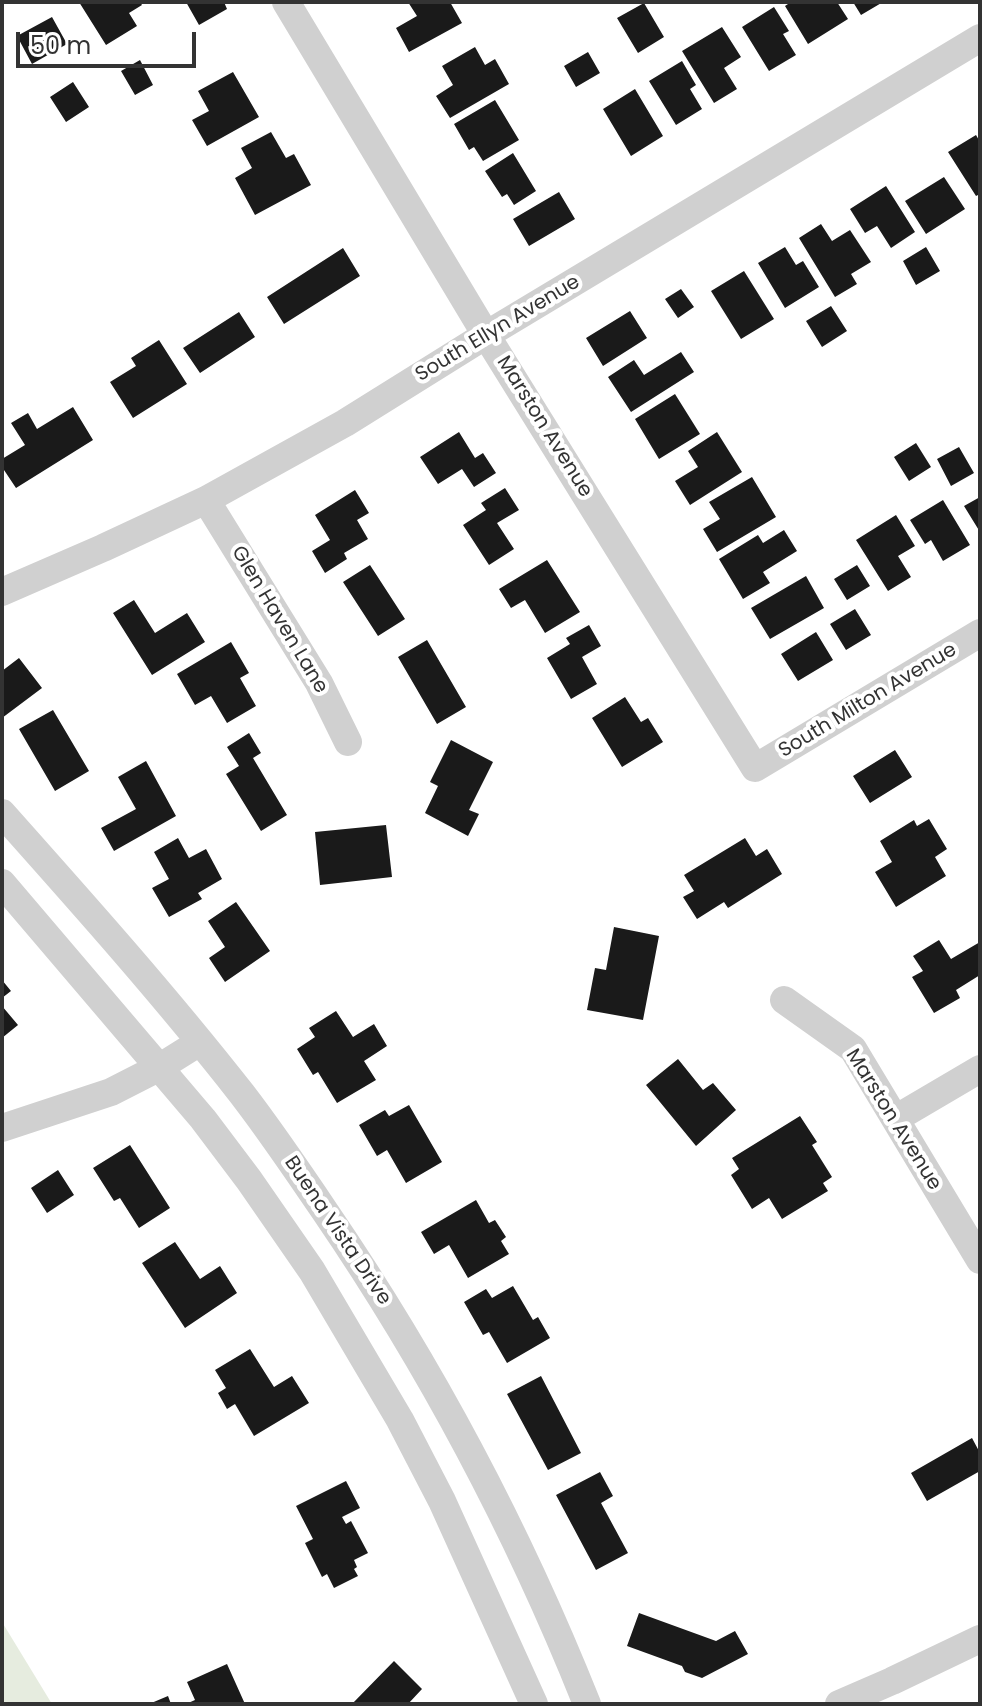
<!DOCTYPE html>
<html>
<head>
<meta charset="utf-8">
<style>
	body { margin:0 }
	#map { position:relative; width:982px; height:1706px; overflow:hidden; background:#fff; font-family:Poppins,sans-serif }
	canvas { display:block }
	.frame { position:absolute; inset:0; border:4px solid #333; pointer-events:none }
	.scale { position:absolute; left:16px; top:32px; width:180px; height:36px; box-sizing:border-box; border:4px solid #333; border-top:0; padding-left:10px; font-size:24px; line-height:28px; white-space:nowrap; color:#333; -webkit-text-stroke:6px #fff; paint-order:stroke }
</style>
</head>
<body>
<div id="map">
<canvas width="982" height="1706"></canvas>
<div class="frame"></div>
<div class="scale">50 m</div>
</div>
<script>
const c = document.querySelector('canvas').getContext('2d');
c.lineJoin = 'round';
function fillPath(path, color) {
  c.fillStyle = color;
  c.fill(path, 'evenodd');
}
function trace(path, color, width, dash) {
  c.strokeStyle = color;
  c.lineWidth = width;
  c.lineCap = dash ? 'butt' : 'round';
  c.setLineDash(dash || []);
  c.stroke(path);
}
function label(font, color, halo, rows, align = 'center') {
  c.font = font + ' Poppins,sans-serif';
  c.lineWidth = 8;
  c.setLineDash([]);
  c.textBaseline = 'middle';
  c.strokeStyle = halo;
  c.fillStyle = color;
  for (const [text, x, y, turn = 0] of rows) {
    c.save();
    c.translate(x, y);
    c.rotate((+turn || 0) * Math.PI / 180);
    c.textAlign = isNaN(turn) ? turn : align;
    if (halo) c.strokeText(text, 0, 0);
    c.fillText(text, 0, 0);
    c.restore();
  }
}
const green = new Path2D(`
	M2 1622 52 1704H2Z`);
const building = new Path2D(`
	M79 2H140L142 5 129 13 137 26 106 45Z
	M186 2H224L227 9 199 25Z
	M408 2H450L462 23 409 52 396 28 417 16Z
	M791 2H837L848 19 808 44 785 6Z
	M853 2H883L861 15Z
	M644 3 664 37 638 53 617 18Z
	M774 7 789 31 783 34 796 55 769 71 742 27Z
	M52 17 67 44 32 64 17 36Z
	M722 27 741 57 724 68 737 89 714 103 682 51Z
	M475 47 485 65 495 59 509 84 450 118 436 96 453 85 442 66Z
	M588 52 600 73 576 87 564 66Z
	M140 60 153 85 135 95 121 71Z
	M682 61 696 85 690 89 702 109 676 125 649 81Z
	M233 72 259 117 207 146 192 120 209 111 198 91Z
	M73 82 89 107 66 122 50 97Z
	M635 89 663 136 631 156 603 109Z
	M495 100 519 140 483 161 474 147 469 150 454 124Z
	M271 132 286 158 294 154 311 185 255 215 235 178 252 168 241 148Z
	M976 135 980 142V194L976 196 948 152Z
	M513 153 536 191 514 205 507 194 502 197 485 171Z
	M944 177 965 209 926 234 905 201Z
	M886 186 915 232 891 248 877 226 865 233 850 209Z
	M559 192 575 219 529 246 513 219Z
	M821 224 832 241 850 230 871 262 851 274 857 284 835 297 799 238Z
	M785 247 796 265 803 261 819 287 785 308 758 263Z
	M926 247 940 271 916 285 903 261Z
	M343 248 360 276 284 324 267 297Z
	M744 271 774 319 741 339 711 291Z
	M681 289 694 307 678 318 665 299Z
	M831 306 847 331 822 347 806 321Z
	M630 311 647 338 603 366 586 338Z
	M239 312 255 337 200 373 183 348Z
	M159 340 187 384 133 418 110 382 136 366 131 358Z
	M681 352 694 372 631 412 608 377 634 360 644 375Z
	M675 394 700 434 659 459 635 419Z
	M73 407 93 440 16 488 2 467V459L25 445 11 423 28 413 37 429Z
	M459 432 475 458 483 453 496 473 474 487 462 469 438 484 420 457Z
	M717 432 742 472 690 505 675 481 698 467 688 451Z
	M916 443 931 467 909 481 894 457Z
	M959 447 974 473 951 486 937 459Z
	M752 477 776 517 717 552 703 529 720 519 709 502Z
	M505 488 519 510 497 523 514 549 489 565 463 525 486 510 481 503Z
	M355 490 369 513 357 520 368 539 344 553 347 559 325 573 312 551 330 540 315 515Z
	M980 497V532L964 506Z
	M943 500 970 545 943 561 931 540 925 544 910 520Z
	M896 515 915 546 898 556 911 577 888 591 856 540Z
	M784 530 797 551 763 572 770 583 743 599 719 559 758 535 763 543Z
	M547 560 580 612 545 633 525 600 511 608 499 589Z
	M370 565 405 619 378 636 343 582Z
	M857 565 870 586 847 600 834 579Z
	M806 576 824 608 770 639 751 608Z
	M134 600 155 633 187 613 205 642 152 675 113 613Z
	M855 609 871 635 846 650 830 624Z
	M589 625 601 646 582 657 597 684 571 699 547 658 570 644 566 638Z
	M816 632 833 660 798 681 781 654Z
	M427 640 466 707 437 724 398 657Z
	M231 642 249 673 240 678 256 706 227 723 211 696 195 705 177 674Z
	M19 658 42 688 2 718V671Z
	M625 697 641 722 648 718 663 742 622 767 592 718Z
	M53 710 89 771 55 791 19 729Z
	M249 733 261 753 253 758 287 815 261 831 226 774 239 766 227 747Z
	M451 740 493 762 469 810 479 814 468 836 425 813 438 786 430 782Z
	M895 750 912 777 870 803 853 776Z
	M146 761 176 816 114 851 101 828 136 809 118 777Z
	M929 819 947 849 935 857 946 876 896 907 875 872 892 862 880 841 914 820 917 826Z
	M386 825 392 877 320 885 315 832Z
	M178 838 189 858 206 849 222 879 198 893 202 899 169 917 152 888 169 879 154 852Z
	M745 838 756 856 767 849 782 874 728 908 724 902 697 919 683 897 694 891 684 875Z
	M236 902 270 951 225 982 209 958 225 947 208 921Z
	M614 927 659 936 643 1020 587 1010 595 968 606 970Z
	M939 940 951 959 980 942V975L956 990 960 998 934 1013 912 977 923 971 913 956Z
	M2 980 11 991 2 998Z
	M2 1006 18 1025 2 1038Z
	M336 1011 353 1037 374 1024 387 1046 364 1061 376 1080 337 1103 318 1072 313 1075 297 1049 315 1037 309 1028Z
	M678 1059 703 1090 713 1083 736 1110 696 1146 646 1085Z
	M409 1105 442 1162 406 1183 387 1150 377 1156 359 1125 385 1110 389 1116Z
	M800 1116 817 1142 812 1145 832 1177 823 1183 828 1191 782 1219 769 1198 752 1209 731 1175 739 1169 732 1158Z
	M130 1145 170 1208 139 1228 120 1198 114 1201 93 1168Z
	M58 1170 74 1195 47 1213 31 1188Z
	M476 1200 489 1223 495 1220 506 1237 501 1241 509 1254 468 1278 449 1245 434 1254 421 1232Z
	M175 1242 200 1279 220 1266 237 1293 185 1328 142 1263Z
	M513 1286 533 1320 538 1317 550 1338 507 1363 489 1332 483 1335 464 1302 486 1289 492 1298Z
	M250 1349 274 1387 292 1376 309 1403 254 1436 235 1404 227 1409 218 1393 226 1388 215 1370Z
	M541 1376 581 1453 548 1470 507 1394Z
	M972 1438 980 1453V1471L927 1501 911 1473Z
	M600 1472 613 1496 601 1503 628 1553 596 1570 556 1495Z
	M346 1481 360 1508 342 1517 346 1524 351 1521 368 1553 354 1560 357 1567 354 1569 358 1576 334 1588 327 1574 322 1577 305 1543 313 1539 296 1506Z
	M639 1613 716 1641 735 1631 748 1654 702 1678 685 1672 682 1666 627 1646Z
	M394 1661 422 1689 408 1704H352Z
	M227 1664 245 1704H186L195 1700 187 1682Z
	M168 1696 171 1704H149Z`);
const minor = new Path2D(`
	M286 2 486 335 755 768 980 633
	M206 500 319 683 348 742
	M2 592 103 548 206 500 345 423 486 335 980 38
	M2 813C84 905 166 997 242 1094 272 1133 299 1173 326 1213 431 1367 518 1531 587 1704
	M2 883 203 1119 249 1180 312 1271 400 1420 442 1501 534 1704
	M784 1000 853 1049 980 1260
	M895 1119 980 1069
	M2 1128 111 1092 160 1067 200 1042
	M839 1704 892 1681 980 1639`);
const streetNames = [
	["South Ellyn Avenue",498,329,-31],
	["Marston Avenue",544,427,58],
	["Glen Haven Lane",279,620,59],
	["South Milton Avenue",868,701,-31],
	["Marston Avenue",893,1120,58],
	["Buena Vista Drive",337,1231,56]
];
fillPath(green, '#e6ecdf');
fillPath(building, '#1a1a1a');
trace(minor, '#d0d0d0', 28);
label('20px', '#333', '#fff', streetNames);
</script>
</body>
</html>
